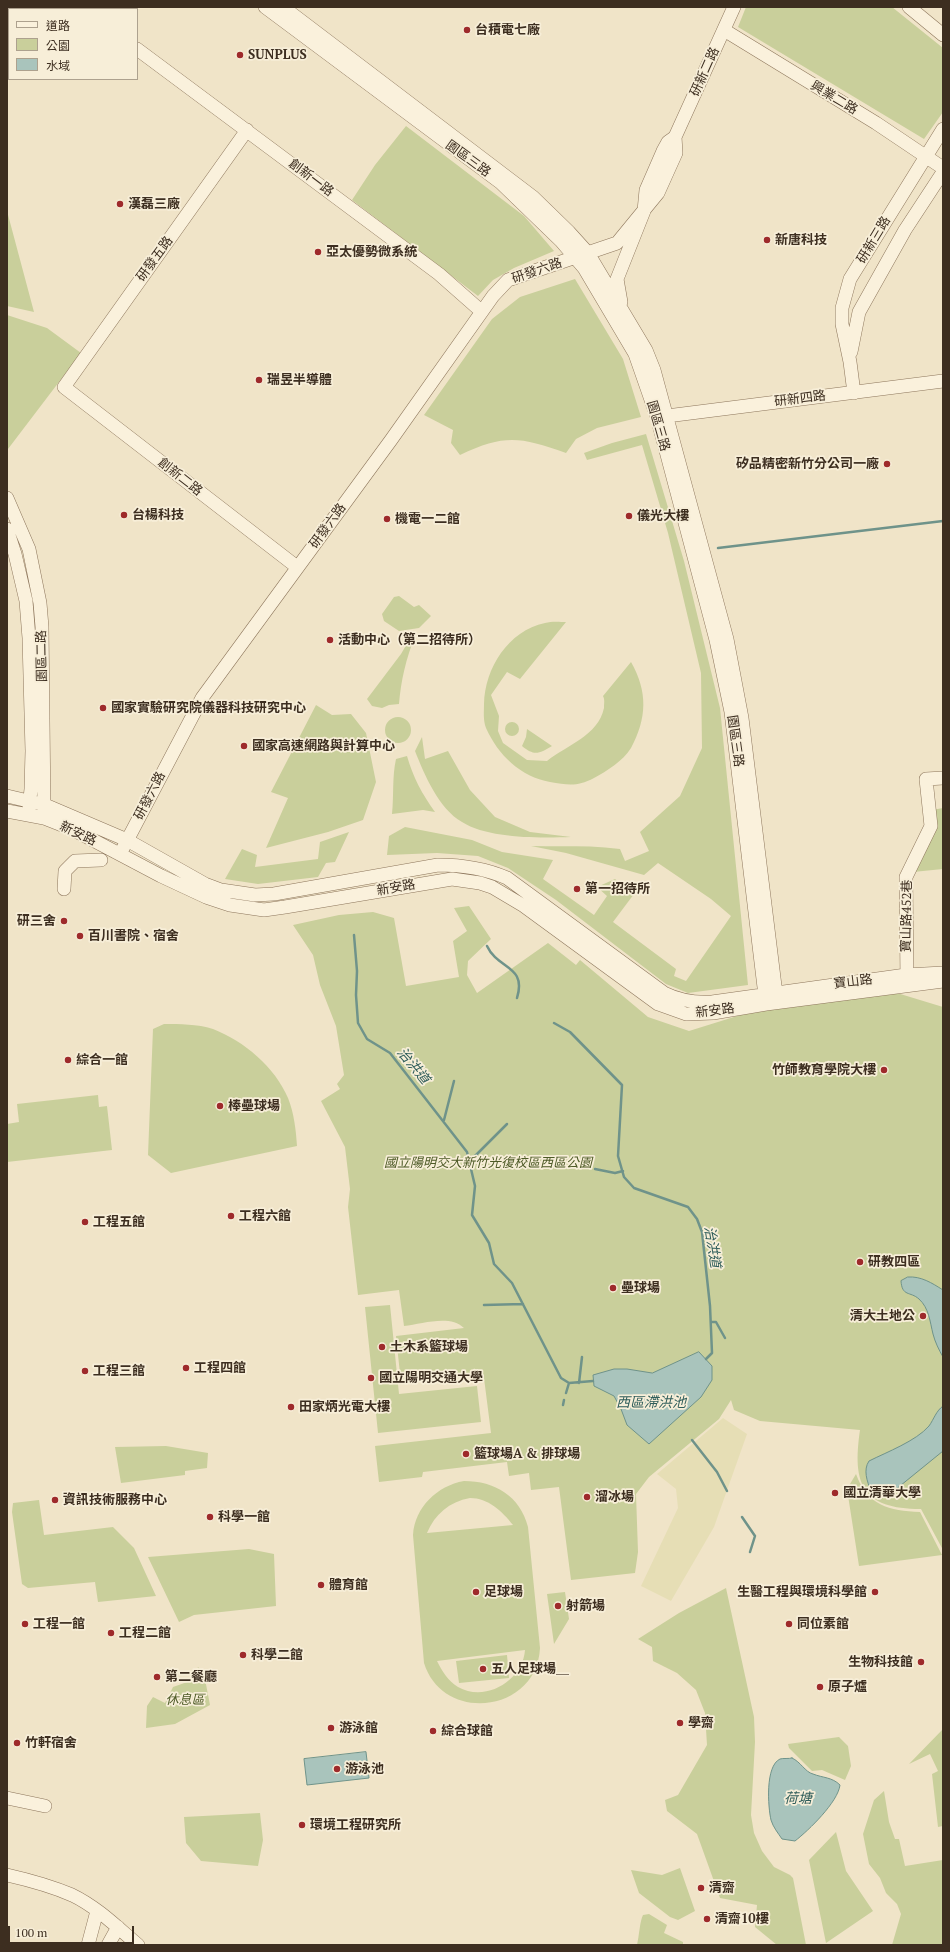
<!DOCTYPE html>
<html>
<head>
<meta charset="utf-8">
<style>
	body { margin:0 }
	#map { position:relative; width:950px; height:1952px; overflow:hidden; background:#f0e4c8; font-family:"PT Serif","Noto Sans TC",serif }
	canvas { display:block }
	.frame { position:absolute; inset:0; border:8px solid #3d2e20; pointer-events:none }
	.legend { position:absolute; left:8px; top:8px; width:130px; height:72px; box-sizing:border-box; background:#f7eed8; border:1px solid #ada18e; margin:0; padding:5px 7px; list-style:none; font-size:12px; color:#3d2e20 }
	.legend li { display:flex; align-items:center; gap:8px; height:20px }
	.legend b { width:20px; border:1px solid #ada18e }
	.scale { position:absolute; left:8px; top:1926px; width:126px; height:18px; box-sizing:border-box; border:2px solid #3d2e20; border-top:0; padding-left:5px; font-size:12px; line-height:14px; white-space:nowrap; color:#3d2e20; -webkit-text-stroke:3px #f7eed8; paint-order:stroke }
</style>
</head>
<body>
<div id="map">
<canvas width="950" height="1952"></canvas>
<div class="frame"></div>
<ul class="legend">
<li><b style="height:5px;background:#faf1dc"></b>道路</li>
<li><b style="height:11px;background:#c9cf9b"></b>公園</li>
<li><b style="height:11px;background:#a9c4bc"></b>水域</li>
</ul>
<div class="scale">100 m</div>
</div>
<script>
const c = document.querySelector('canvas').getContext('2d');
c.lineJoin = 'round';
function fillPath(path, color) {
  c.fillStyle = color;
  c.fill(path, 'evenodd');
}
function trace(path, color, width, dash) {
  c.strokeStyle = color;
  c.lineWidth = width;
  c.lineCap = dash ? 'butt' : 'round';
  c.setLineDash(dash || []);
  c.stroke(path);
}
function label(font, color, halo, rows, align = 'center') {
  c.font = font + ' "PT Serif","Noto Sans TC",serif';
  c.lineWidth = 3.5;
  c.setLineDash([]);
  c.textBaseline = 'middle';
  c.strokeStyle = halo;
  c.fillStyle = color;
  for (const [text, x, y, turn = 0] of rows) {
    c.save();
    c.translate(x, y);
    c.rotate((+turn || 0) * Math.PI / 180);
    c.textAlign = isNaN(turn) ? turn : align;
    if (halo) c.strokeText(text, 0, 0);
    c.fillText(text, 0, 0);
    c.restore();
  }
}
const farmland = new Path2D(`
	M723 1418 747 1434 714 1527 671 1601 641 1586 678 1508 676 1489 657 1474Z`);
const green = new Path2D(`
	M746 7H892L943 48V112L924 139 738 27Z
	M406 126 524 216 554 251 514 268 493 280 478 296 352 200 375 165Z
	M7 211 34 312 7 306Z
	M575 279 623 359 641 417 597 428 576 439 566 453C520 437 505 434 460 455L451 443 453 430 424 415 492 319 520 297Z
	M7 315 47 328 81 353 8 449Z
	M646 434 684 561 720 708 748 985 688 993 666 984 556 900 508 868 478 856 437 853 387 855 389 836 405 827 472 840 502 852 553 860 543 879 594 915 607 896 597 887 615 879 634 894 613 922 676 969 674 976 686 981 731 916 711 899 658 863 644 875 566 853 531 846C561 847 590 845 620 849L625 861 649 851 640 832 680 796 702 748 701 673 668 533 642 445 587 460 584 453 612 443Z
	M399 596 414 607 419 605 431 616 419 628 399 631 384 621 382 614 394 597Z
	M566 622 520 679 507 672 491 695 499 716 498 731 503 743 527 760 547 761C567 745 598 736 604 708 604 703 605 700 603 696L631 662C648 692 647 718 631 748 623 761 607 771 594 778 577 787 568 785 550 782 521 777 498 755 486 728 483 720 484 712 484 704 485 668 508 631 545 623 552 621 560 622 566 622Z
	M415 636C406 659 401 680 399 704L389 705 382 708 372 706 367 699 401 654 411 637Z
	M316 705 332 715 351 714 366 733 376 782 363 820 328 832 266 848 288 798 271 792Z
	M385 730a13 13 0 1 1 26 0a13 13 0 1 1-26 0Z
	M505 729a7 7 0 1 1 14 0a7 7 0 1 1-14 0Z
	M527 729 552 746C539 754 534 756 522 746L526 737Z
	M422 737 425 759 448 751 470 790 495 817 530 832 571 837C540 838 489 839 462 822 439 809 424 774 415 751Z
	M407 756C413 777 422 794 435 812L423 810 392 814C394 795 392 777 396 759Z
	M943 808V869L913 872 932 810Z
	M349 832 335 862 326 863 318 877 258 884 225 879 242 849 257 855 255 867 318 859 320 842Z
	M469 906 491 939 468 961 467 975 477 993 548 943 576 965 580 960 648 1017 689 1031 750 1012 897 993 943 1007V1550L921 1509C862 1509 852 1484 860 1430L760 1421 734 1410 731 1400 719 1419 649 1477 636 1494 638 1552 635 1573 571 1580 559 1487 531 1490 529 1473 509 1476 507 1462 423 1472 422 1477 379 1482 375 1446 491 1433 484 1378 476 1376 401 1383 396 1336 464 1328C450 1314 422 1324 404 1326L399 1290 358 1295 348 1207 350 1189 345 1147 321 1101 340 1089 337 1084 344 1075 336 1026 320 985 313 955 293 925 339 915 373 912 394 918 406 986 459 977 453 941 467 931 454 908Z
	M164 1024C180 1024 197 1024 213 1029 244 1041 275 1067 288 1098 294 1113 296 1130 297 1146L171 1173 148 1155 153 1029Z
	M98 1095 99 1107 107 1106 112 1150 7 1162V1124L19 1122 17 1104Z
	M390 1305 399 1394 477 1386 481 1422 378 1433 365 1307Z
	M166 1446 208 1453 207 1468 185 1471V1475L121 1483 115 1447Z
	M856 1474C867 1505 889 1511 920 1512L942 1555 859 1566 847 1489Z
	M464 1481C495 1481 520 1496 528 1527L540 1648C537 1713 443 1724 424 1663L413 1535C415 1507 437 1486 464 1481ZM470 1498C488 1498 502 1511 513 1525L427 1533C435 1514 449 1502 470 1498ZM525 1650C523 1680 486 1703 458 1687 448 1681 442 1671 437 1661Z
	M39 1500 44 1535 113 1527 134 1548 156 1596 98 1602 95 1582 28 1588 22 1584 12 1512 13 1503Z
	M249 1549 274 1554 276 1606 194 1615 179 1622 148 1557Z
	M726 1588 754 1717 755 1742 751 1815 754 1833 762 1851 774 1867 790 1875 793 1878 806 1945H777L755 1927 757 1905 720 1898 697 1834 667 1811 665 1800 678 1795 707 1745 705 1713 696 1690 677 1673 653 1661 652 1647 638 1639 679 1613Z
	M565 1592 569 1619 554 1644 547 1594Z
	M507 1655 509 1678 459 1683 456 1661Z
	M198 1667 204 1674 210 1705 175 1724 146 1728 147 1706 153 1697 165 1703 173 1687 193 1680Z
	M943 1729V1826L938 1827 932 1774 938 1771 930 1754 909 1764Z
	M839 1737 848 1746 851 1766 845 1780 822 1770 812 1771 789 1748 788 1744Z
	M884 1791 889 1822 895 1839H899L905 1866 943 1860V1945H892L901 1914 897 1904 886 1893 880 1878 869 1864 863 1834 874 1800Z
	M260 1813 263 1840 258 1866 201 1861 186 1843 184 1817Z
	M836 1832 846 1871 873 1911 826 1943 809 1860Z
	M680 1868 695 1911 678 1920 670 1917 639 1893 631 1870 662 1875Z
	M649 1914 667 1925 664 1933 683 1942V1945H637C639 1937 640 1920 643 1915Z`);
const water = new Path2D(`
	M908 1277C921 1276 932 1283 943 1290V1357C939 1350 935 1342 933 1334 930 1322 929 1308 919 1299 910 1291 902 1297 901 1281Z
	M699 1352 712 1366V1380L701 1397 649 1444 627 1425 621 1409 614 1396 594 1386 593 1375 614 1369H627L652 1373Z
	M943 1406V1451L895 1490 877 1494 871 1491C867 1481 863 1470 869 1461 887 1452 916 1441 929 1426 934 1419 936 1411 943 1406Z
	M366 1752 369 1778 307 1785 304 1759Z
	M792 1758C801 1762 805 1772 813 1774 823 1778 832 1777 840 1785 838 1802 809 1830 795 1841L782 1839C778 1833 773 1827 771 1820 768 1807 765 1766 780 1759 783 1758 789 1759 792 1758Z`);
const stream = new Path2D(`
	M718 548 943 521
	M354 935 357 971 356 995 358 1023 367 1039 390 1053 467 1152 475 1186 472 1215 489 1243 494 1264 512 1283 561 1378 569 1383 593 1381
	M487 946C498 970 527 965 517 998
	M554 1023 570 1032 622 1085 618 1156 624 1177 634 1188 688 1207 697 1219 702 1232 710 1306 712 1353 706 1359
	M444 1120 454 1081
	M470 1161 507 1124
	M595 1169 615 1173 623 1171
	M484 1305 523 1304
	M711 1322H716L725 1338
	M579 1383 582 1357
	M566 1393 569 1383
	M563 1405 564 1400
	M692 1440 717 1472 727 1491
	M742 1517 755 1536 750 1552`);
const minor = new Path2D(`
	M81 7 83 9
	M265 7 501 183 561 241 584 268 635 354 657 417 716 640 731 712 766 1004
	M283 7 533 197 569 232 588 253 646 350 654 370 727 639 742 718 777 1002
	M909 7 943 35
	M724 30 876 123 943 168
	M137 49 439 274 481 311
	M247 130 64 387 297 567
	M621 302 617 279 644 211 646 190 663 151 668 142 675 137
	M851 352 859 312 905 230 943 172
	M854 393 850 362 842 324V308L850 279 943 129
	M659 417 943 381
	M7 498 29 549 40 603 42 627 44 813
	M7 529 15 554 26 601 29 638 32 751 31 789 29 809
	M7 796 45 805 127 840 205 884 221 890 255 895 274 894 438 865C463 865 484 868 507 878L664 993C680 1001 694 1003 712 1002L906 975 943 973
	M7 811 44 818 72 829 161 876 206 897 230 905 264 910 285 907 452 879 480 883 492 887 524 906 658 1004 686 1014 713 1013 766 1004 943 981
	M120 854 202 698 391 440 493 296 508 280 617 243 658 193 676 153 675 137 734 7
	M64 889 65 871 75 861 101 860
	M907 983 906 877 931 826 926 779 943 778
	M7 1798 45 1806
	M7 1875C29 1880 51 1886 72 1895 97 1907 117 1927 138 1945
	M88 1945 97 1911
	M108 1945 118 1927`);
const markers = [
	[467,30,4,"#9e2a2b"],
	[240,55,4,"#9e2a2b"],
	[120,204,4,"#9e2a2b"],
	[767,240,4,"#9e2a2b"],
	[318,252,4,"#9e2a2b"],
	[259,380,4,"#9e2a2b"],
	[887,464,4,"#9e2a2b"],
	[124,515,4,"#9e2a2b"],
	[629,516,4,"#9e2a2b"],
	[387,519,4,"#9e2a2b"],
	[330,640,4,"#9e2a2b"],
	[103,708,4,"#9e2a2b"],
	[244,746,4,"#9e2a2b"],
	[577,889,4,"#9e2a2b"],
	[64,921,4,"#9e2a2b"],
	[80,936,4,"#9e2a2b"],
	[68,1060,4,"#9e2a2b"],
	[884,1070,4,"#9e2a2b"],
	[220,1106,4,"#9e2a2b"],
	[231,1216,4,"#9e2a2b"],
	[85,1222,4,"#9e2a2b"],
	[860,1262,4,"#9e2a2b"],
	[613,1288,4,"#9e2a2b"],
	[923,1316,4,"#9e2a2b"],
	[382,1347,4,"#9e2a2b"],
	[186,1368,4,"#9e2a2b"],
	[85,1371,4,"#9e2a2b"],
	[371,1378,4,"#9e2a2b"],
	[291,1407,4,"#9e2a2b"],
	[466,1454,4,"#9e2a2b"],
	[835,1493,4,"#9e2a2b"],
	[587,1497,4,"#9e2a2b"],
	[55,1500,4,"#9e2a2b"],
	[210,1517,4,"#9e2a2b"],
	[321,1585,4,"#9e2a2b"],
	[476,1592,4,"#9e2a2b"],
	[875,1592,4,"#9e2a2b"],
	[558,1606,4,"#9e2a2b"],
	[25,1624,4,"#9e2a2b"],
	[789,1624,4,"#9e2a2b"],
	[111,1633,4,"#9e2a2b"],
	[243,1655,4,"#9e2a2b"],
	[921,1662,4,"#9e2a2b"],
	[483,1669,4,"#9e2a2b"],
	[157,1677,4,"#9e2a2b"],
	[820,1687,4,"#9e2a2b"],
	[680,1723,4,"#9e2a2b"],
	[331,1728,4,"#9e2a2b"],
	[433,1731,4,"#9e2a2b"],
	[17,1743,4,"#9e2a2b"],
	[337,1769,4,"#9e2a2b"],
	[302,1825,4,"#9e2a2b"],
	[701,1888,4,"#9e2a2b"],
	[707,1919,4,"#9e2a2b"]
];
const poiNames = [
	["台積電七廠",475,30],
	["SUNPLUS",248,55],
	["漢磊三廠",128,204],
	["新唐科技",775,240],
	["亞太優勢微系統",326,252],
	["瑞昱半導體",267,380],
	["矽品精密新竹分公司一廠",879,464,"right"],
	["台楊科技",132,515],
	["儀光大樓",637,516],
	["機電一二館",395,519],
	["活動中心（第二招待所）",338,640],
	["國家實驗研究院儀器科技研究中心",111,708],
	["國家高速網路與計算中心",252,746],
	["第一招待所",585,889],
	["研三舍",56,921,"right"],
	["百川書院、宿舍",88,936],
	["綜合一館",76,1060],
	["竹師教育學院大樓",876,1070,"right"],
	["棒壘球場",228,1106],
	["工程六館",239,1216],
	["工程五館",93,1222],
	["研教四區",868,1262],
	["壘球場",621,1288],
	["清大土地公",915,1316,"right"],
	["土木系籃球場",390,1347],
	["工程四館",194,1368],
	["工程三館",93,1371],
	["國立陽明交通大學",379,1378],
	["田家炳光電大樓",299,1407],
	["籃球場A & 排球場",474,1454],
	["國立清華大學",843,1493],
	["溜冰場",595,1497],
	["資訊技術服務中心",63,1500],
	["科學一館",218,1517],
	["體育館",329,1585],
	["足球場",484,1592],
	["生醫工程與環境科學館",867,1592,"right"],
	["射箭場",566,1606],
	["工程一館",33,1624],
	["同位素館",797,1624],
	["工程二館",119,1633],
	["科學二館",251,1655],
	["生物科技館",913,1662,"right"],
	["五人足球場＿",491,1669],
	["第二餐廳",165,1677],
	["原子爐",828,1687],
	["學齋",688,1723],
	["游泳館",339,1728],
	["綜合球館",441,1731],
	["竹軒宿舍",25,1743],
	["游泳池",345,1769],
	["環境工程研究所",310,1825],
	["清齋",709,1888],
	["清齋10樓",715,1919]
];
const streetNames = [
	["研新二路",705,72,-66],
	["興業二路",834,98,31],
	["園區三路",468,159,36],
	["創新一路",311,178,37],
	["研新三路",874,240,-59],
	["研發五路",155,259,-54],
	["研發六路",537,271,-19],
	["研新四路",800,399,-7],
	["園區三路",658,426,74],
	["創新二路",180,477,38],
	["研發六路",328,526,-54],
	["園區二路",42,656,-91],
	["園區三路",735,741,82],
	["研發六路",150,796,-63],
	["新安路",78,834,25],
	["新安路",396,888,-10],
	["寶山路452巷",907,916,-89],
	["寶山路",853,982,-7],
	["新安路",715,1011,-7]
];
const parkNames = [
	["國立陽明交大新竹光復校區西區公園",488,1163],
	["休息區",185,1700]
];
const waterNames = [
	["治洪道",413,1066,50],
	["治洪道",712,1247,81],
	["西區滯洪池",651,1403],
	["荷塘",798,1799]
];
fillPath(farmland, '#e6deb5');
fillPath(green, '#c9cf9b');
fillPath(water, '#a9c4bc');
trace(water, '#6f938a', 1);
trace(stream, '#6f938a', 2.5);
trace(minor, '#8d765c', 14);
trace(minor, '#faf1dc', 13);
for (const [x, y, r, color] of markers) {
  const dot = new Path2D();
  dot.arc(x, y, r, 0, 2 * Math.PI);
  c.fillStyle = color;
  c.fill(dot);
  trace(dot, '#f7eed8', 1.5);
}
label('bold 13px', '#3d2e20', '#f7eed8', poiNames, 'left');
label('13px', '#3d2e20', '#f7eed8', streetNames);
label('italic 13px', '#4d5a26', '#f7eed8', parkNames);
label('italic 14px', '#2f5d5a', '#f7eed8', waterNames);
</script>
</body>
</html>
